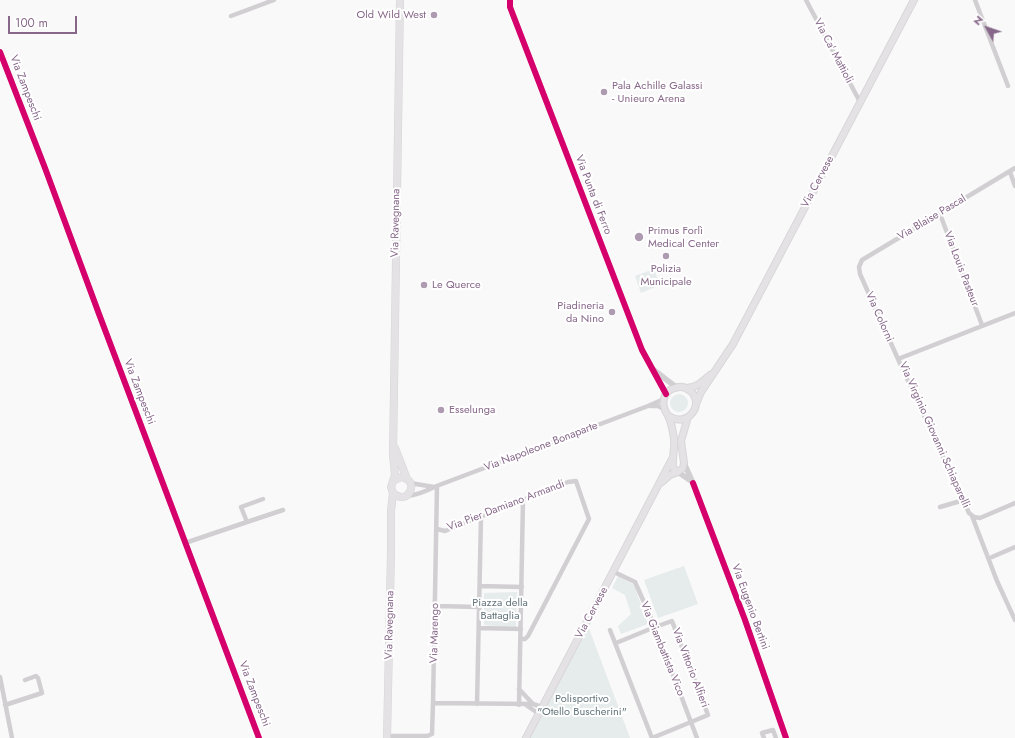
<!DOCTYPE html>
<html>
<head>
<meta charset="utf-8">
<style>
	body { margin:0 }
	#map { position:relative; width:1015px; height:738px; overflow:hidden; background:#f9f9f9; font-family:Jost,sans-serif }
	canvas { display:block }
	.north { position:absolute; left:967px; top:8px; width:40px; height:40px; -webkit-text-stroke:3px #fff; paint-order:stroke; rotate:310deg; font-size:11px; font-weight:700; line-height:16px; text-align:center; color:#87688a }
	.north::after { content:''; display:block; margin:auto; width:14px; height:18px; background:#87688a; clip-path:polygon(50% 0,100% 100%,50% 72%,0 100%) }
	.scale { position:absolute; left:8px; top:16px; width:69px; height:18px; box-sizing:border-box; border:2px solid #87688a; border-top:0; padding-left:5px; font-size:12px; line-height:14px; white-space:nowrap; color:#87688a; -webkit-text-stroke:3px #fff; paint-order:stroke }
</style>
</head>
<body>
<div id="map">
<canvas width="1015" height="738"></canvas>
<div class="north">N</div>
<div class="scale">100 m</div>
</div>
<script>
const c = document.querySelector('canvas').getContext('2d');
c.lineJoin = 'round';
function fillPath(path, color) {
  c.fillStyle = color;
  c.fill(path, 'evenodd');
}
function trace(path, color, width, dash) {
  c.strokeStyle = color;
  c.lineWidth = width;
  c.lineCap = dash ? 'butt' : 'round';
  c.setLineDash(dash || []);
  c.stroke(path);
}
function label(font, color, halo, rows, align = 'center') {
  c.font = font + ' Jost,sans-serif';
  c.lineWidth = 4;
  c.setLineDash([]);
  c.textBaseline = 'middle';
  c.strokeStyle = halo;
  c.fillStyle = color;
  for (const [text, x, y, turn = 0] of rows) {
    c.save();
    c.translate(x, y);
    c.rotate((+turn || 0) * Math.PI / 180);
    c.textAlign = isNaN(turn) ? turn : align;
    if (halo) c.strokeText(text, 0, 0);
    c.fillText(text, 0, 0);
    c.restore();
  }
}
const green = new Path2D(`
	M654 269 660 285 641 293 635 276Z
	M670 403a9 9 0 1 1 18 0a9 9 0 1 1-18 0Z
	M684 566 698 604 658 618 644 580Z
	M618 576 634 585 648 624 621 634 618 626 631 614 625 595 612 588Z
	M517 592 516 628 484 625V593Z
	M588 626 630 738H529Z`);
const minor = new Path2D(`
	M806 0 860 102
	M975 0 1008 86
	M231 16 274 0
	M1010 172 1015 186
	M940 214 982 325
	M1015 313 898 359 969 513 974 517 980 518 1015 503
	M898 359 860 274 859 267 862 260 1015 168
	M650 406H658L664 409
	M410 483 434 487
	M406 496C416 495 425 492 434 487L648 406 664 399
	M263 499 241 507 247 522 283 510
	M940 507 964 500
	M972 516 997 581 1015 620
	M437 529 445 531 568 482 576 481 589 519 528 636 525 639H521
	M185 543 247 522
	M992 557 1015 547
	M614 572 635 582 655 627 697 738
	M480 586 522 587
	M436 606 480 607
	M479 628 521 629
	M610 630 652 738
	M616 643 655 627 672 621 708 715 652 738
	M0 677 12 738
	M519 689 533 704
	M433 703 533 704 542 707
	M477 704 481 517
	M5 705 42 693 38 678 36 676 25 680
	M519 705 523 500
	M526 705 539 714
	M387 736H427L432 734 433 703 437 486
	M764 738 762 733 773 730 776 738`);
const tertiary = new Path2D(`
	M510 0V7L642 350 666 394
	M0 52 45 168 99 314 259 738
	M654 370 676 387
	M684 463 693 483 745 620 786 738
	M678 472 691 481`);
const secondary = new Path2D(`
	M686 388C696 388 702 382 710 375
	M696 404 701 392 733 344 914 0
	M669 416C687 429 707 403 689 390 685 387 680 386 675 388 665 390 661 401 665 410 666 413 668 415 669 418 672 425 673 432 674 439 675 448 672 458 673 467L675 470 678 472
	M662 482 670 475 678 472 683 468 684 463 681 441 688 417
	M526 738 673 457`);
const primary = new Path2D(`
	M395 448 407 479
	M393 481 401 477C421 480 408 507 393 493L391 487 395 475 393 455 400 0
	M387 738 391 552V511L393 493`);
const cycleway = new Path2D(`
	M510 0V7L642 350 666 394
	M0 52 45 168 99 314 259 738
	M693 483 745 620 786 738`);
const markers = [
	[434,15,4,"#af9bb1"],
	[604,92,4,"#af9bb1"],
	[639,237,5,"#af9bb1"],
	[666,256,4,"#af9bb1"],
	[424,285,4,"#af9bb1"],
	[612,312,4,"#af9bb1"],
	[441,410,4,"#af9bb1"]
];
const poiNames = [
	["Old Wild West",426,15,"right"],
	["Pala Achille Galassi",612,86],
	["- Unieuro Arena",612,99],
	["Primus Forlì",648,231],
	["Medical Center",648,244],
	["Polizia",666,269,"center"],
	["Municipale",666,282,"center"],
	["Le Querce",432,285],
	["Piadineria",604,306,"right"],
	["da Nino",604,319,"right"],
	["Esselunga",449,410]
];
const streetNames = [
	["Via Ca' Mattioli",833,51,62],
	["Via Zampeschi",25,88,69],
	["Via Cervese",818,182,-62],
	["Via Punta di Ferro",593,195,69],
	["Via Blaise Pascal",932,218,-31],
	["Via Ravegnana",396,223,-89],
	["Via Louis Pasteur",961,269,69],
	["Via Colorni",879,317,66],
	["Via Zampeschi",139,392,69],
	["Via Virginio Giovanni Schiaparelli",934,435,66],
	["Via Napoleone Bonaparte",541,447,-21],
	["Via Pier Damiano Armandi",506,506,-21],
	["Via Eugenio Bertini",750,607,70],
	["Via Cervese",592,613,-62],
	["Via Ravegnana",390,625,-89],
	["Via Marengo",435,633,-89],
	["Via Giambattista Vico",662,649,68],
	["Via Vittorio Alfieri",690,668,69],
	["Via Zampeschi",254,694,69]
];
const parkNames = [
	["Piazza della",500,603],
	["Battaglia",500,616],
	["Polisportivo",582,699],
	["\"Otello Buscherini\"",582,712]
];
fillPath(green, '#e6ebeb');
trace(secondary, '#d8d6d8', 8);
trace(primary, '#d7d5d7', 8);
trace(minor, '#d2cfd2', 4.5);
trace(tertiary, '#d2cfd2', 5.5);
trace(secondary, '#e4e2e4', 6);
trace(primary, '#e4e2e4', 7);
trace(cycleway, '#d6006c', 6);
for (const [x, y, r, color] of markers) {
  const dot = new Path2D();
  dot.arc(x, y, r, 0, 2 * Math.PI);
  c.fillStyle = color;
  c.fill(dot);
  trace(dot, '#fff', 1.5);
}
label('11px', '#87688a', '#fff', poiNames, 'left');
label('11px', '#87688a', '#fff', streetNames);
label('11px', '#63757b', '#fff', parkNames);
</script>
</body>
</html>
